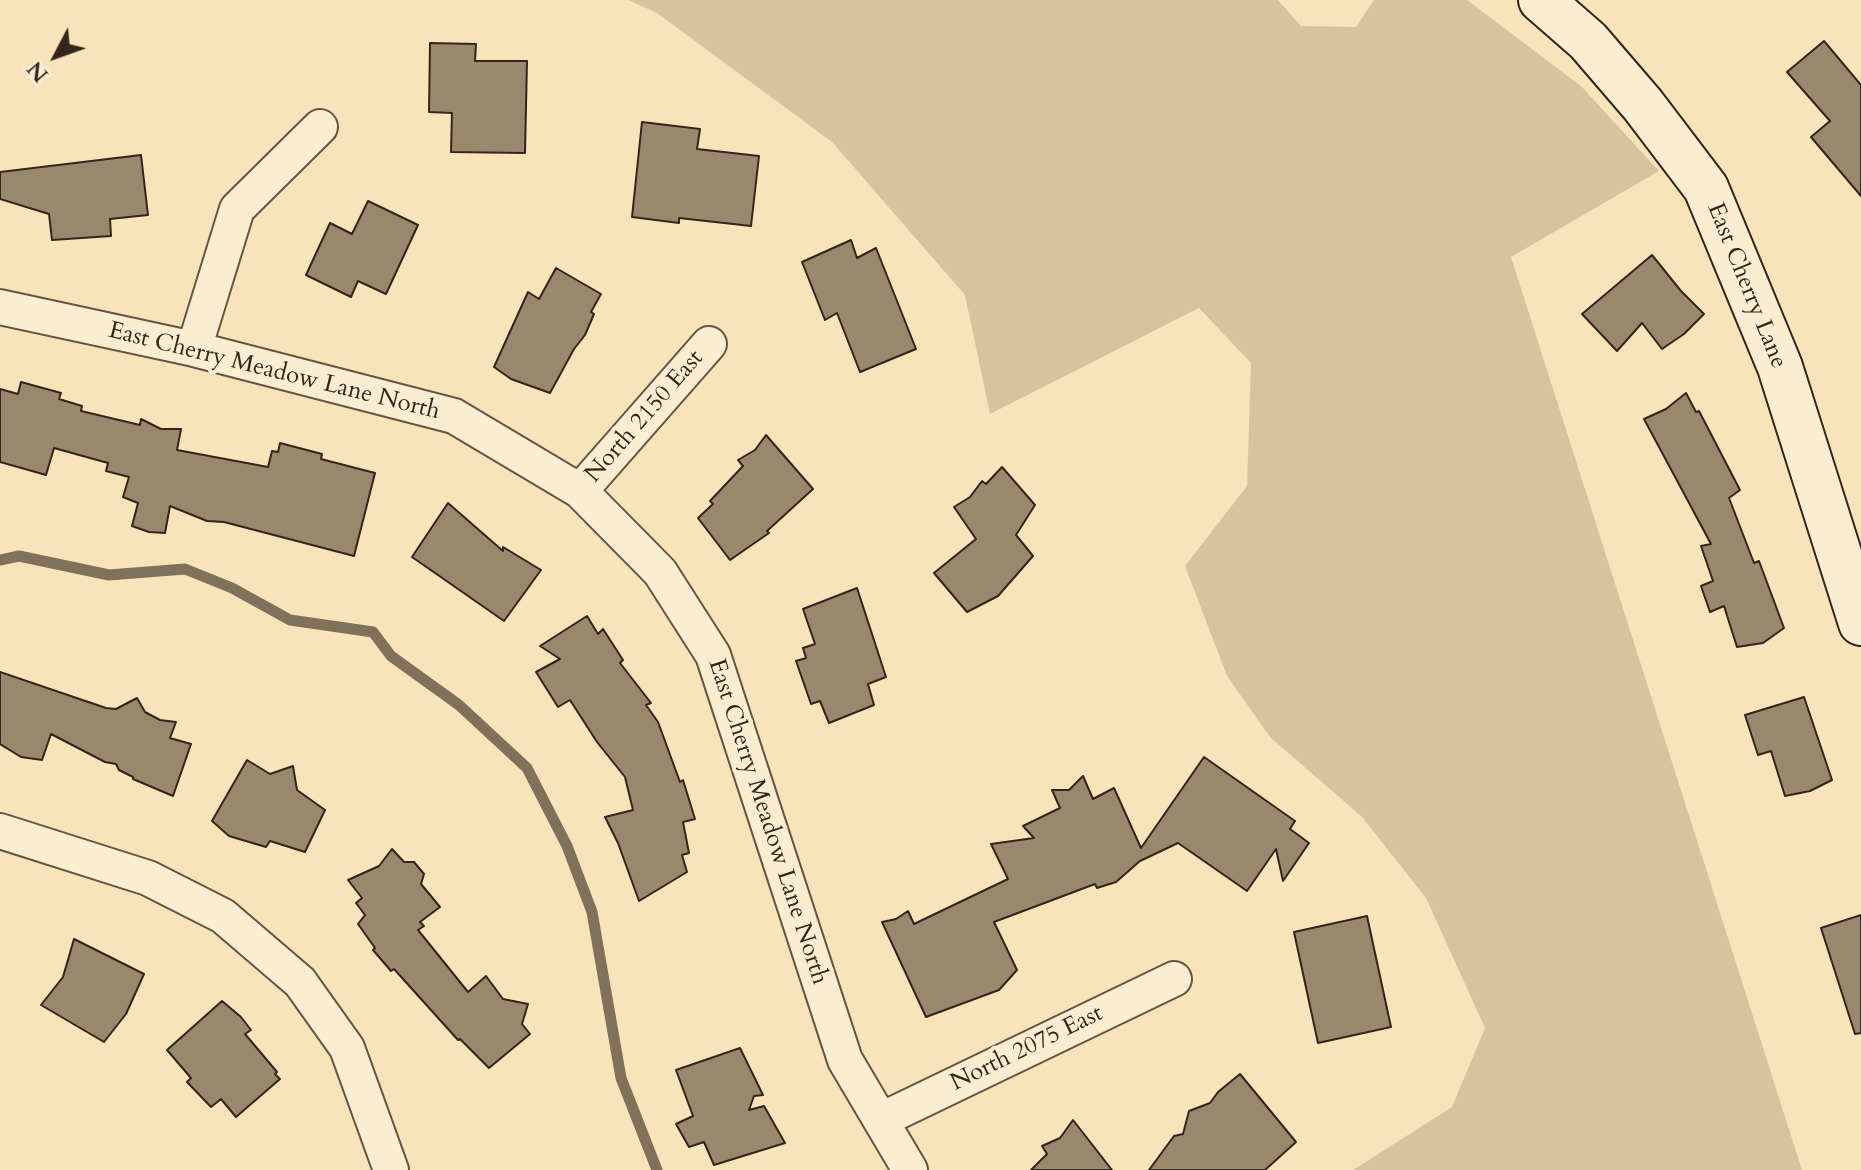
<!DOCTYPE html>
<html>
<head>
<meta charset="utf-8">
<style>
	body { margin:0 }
	#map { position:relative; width:1861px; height:1170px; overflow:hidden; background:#f9e4ba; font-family:Cardo,serif }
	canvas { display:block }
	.north { position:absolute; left:16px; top:16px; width:80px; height:80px; -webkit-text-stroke:6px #fbedd2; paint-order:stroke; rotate:229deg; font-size:22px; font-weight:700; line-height:32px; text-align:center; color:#32251c }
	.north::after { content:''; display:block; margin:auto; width:28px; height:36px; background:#32251c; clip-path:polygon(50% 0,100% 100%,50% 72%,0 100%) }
</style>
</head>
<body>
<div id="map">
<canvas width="1861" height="1170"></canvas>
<div class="north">N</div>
</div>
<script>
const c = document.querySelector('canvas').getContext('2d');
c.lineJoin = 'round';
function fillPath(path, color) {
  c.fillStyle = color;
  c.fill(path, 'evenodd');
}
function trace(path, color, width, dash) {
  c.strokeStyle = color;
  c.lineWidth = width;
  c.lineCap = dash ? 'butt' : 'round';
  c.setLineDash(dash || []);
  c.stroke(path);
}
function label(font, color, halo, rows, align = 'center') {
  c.font = font + ' Cardo,serif';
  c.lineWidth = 8;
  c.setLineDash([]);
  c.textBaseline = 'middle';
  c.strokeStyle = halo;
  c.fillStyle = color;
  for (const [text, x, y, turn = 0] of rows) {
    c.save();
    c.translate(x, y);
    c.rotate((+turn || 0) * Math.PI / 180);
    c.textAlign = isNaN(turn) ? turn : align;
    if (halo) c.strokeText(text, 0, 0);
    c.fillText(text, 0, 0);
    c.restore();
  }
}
const green = new Path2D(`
	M628 0H1278L1301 26 1356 27 1374 0H1467L1581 86 1659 171 1511 257 1802 1170H1353L1452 1107 1485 1028 1426 898 1362 817 1270 737 1227 676 1185 566 1247 486 1251 363 1199 308 990 414 965 295 832 142 657 13Z`);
const stream = new Path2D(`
	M0 560 19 556 109 575 185 569 232 588 290 620 373 632 391 656 459 705 527 768 567 846 592 912 621 1078 657 1170`);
const building = new Path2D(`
	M1824 41 1861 85V196L1811 137 1830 121 1787 72Z
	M430 43 476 44 475 61H527L525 153 451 152 452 113 429 112Z
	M642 122 700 129 697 149 759 156 751 226 679 218V223L632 217Z
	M141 155 148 215 110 219 111 236 52 240 49 214 0 199V172Z
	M368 201 418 225 386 294 358 281 351 297 306 275 330 223 352 234Z
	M851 240 857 258 876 248 916 349 860 372 837 313 825 320 802 262Z
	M1652 255 1681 291 1704 314 1684 334 1662 349 1642 323 1617 351 1582 314Z
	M556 268 601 294 591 312 594 314 585 335 574 349 550 393 511 379 494 367 528 292 539 299Z
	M21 382 61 393 59 399 82 406 81 411 140 425 141 419 161 429H181L177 450 268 467 272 451 278 452 280 443 322 454 321 459 375 473 354 556 224 522 207 521 170 506 165 533 149 532 132 526 138 503 123 497 129 477 106 471 108 463 54 448 46 475 0 462V389L18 394Z
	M1686 393 1696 412 1699 411 1740 490 1729 498 1754 563 1759 561 1784 628 1763 643 1737 647 1724 606 1710 612 1701 586 1713 581 1701 546 1711 544 1644 419 1666 409Z
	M766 435 813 489 767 531 769 533 730 560 698 518 713 504 710 501 743 466 738 460 755 450Z
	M1002 467 1035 505 1016 535 1033 556 998 596 967 612 934 573 976 539 954 507 970 497 982 481 986 484Z
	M448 503 503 551V547L541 570 504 621 412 557Z
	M857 588 886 677 868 684 874 705 829 723 820 701 811 704 796 661 806 658 803 648 815 644 803 609Z
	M587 616 598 634 603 629 623 660 620 663 651 703 646 705 658 722 680 782 683 780 695 819 683 822 689 853 682 855 687 872 639 901 618 843 605 817 633 810 625 777 597 742 570 700 558 707 536 672 560 659 540 646Z
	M0 672 106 708 116 709 137 698 145 712 160 720 176 722 170 738 191 744 173 796 133 779V777L119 770 116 764 105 762 51 734 42 760 21 757 0 744Z
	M1804 697 1832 780 1810 791 1785 796 1771 751 1758 755 1745 715Z
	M1204 757 1295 821 1290 829 1309 843 1283 881 1276 849 1247 891 1178 843 1140 861 1116 882 1097 888 1095 884 994 922 1017 970 999 990 926 1017 882 922 896 919 908 911 914 924 1008 879 991 844 1034 838 1023 826 1060 808 1052 790H1069L1083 776 1093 799 1114 788 1141 848Z
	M247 760 270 774 293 766 297 790 325 810 305 852 270 841 266 847 229 836 212 821Z
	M392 849 404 862H414L424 874 421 884 440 907 420 922 424 926 418 930 468 992 486 976 503 999 528 1004 522 1024 530 1034 489 1068 460 1039 458 1040 394 969 391 971 373 950 375 948 358 924 365 915 356 903 362 898 348 880 379 866Z
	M1861 915V1033L1855 1034 1821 928Z
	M1367 916 1391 1027 1318 1043 1294 932Z
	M74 939 144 974 126 1014 104 1042 41 1005 63 977Z
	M222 1001 241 1017 251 1030 245 1034 277 1072 275 1074 280 1079 236 1117 221 1099 211 1107 187 1082 191 1078 167 1050Z
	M740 1048 763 1095 754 1096 749 1110 764 1106 785 1143 714 1165 704 1142 689 1147 676 1124 693 1116 676 1070Z
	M1240 1074 1296 1142 1265 1170H1149L1174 1136 1183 1134 1189 1111 1210 1103 1218 1092Z
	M1073 1120 1112 1170H1031L1047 1154 1042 1146 1060 1138Z`);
const street = new Path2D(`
	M0 307 194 349 454 416 580 491 660 572 713 655 845 1060 910 1170
	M194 349 237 209 320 127
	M580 491 709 344
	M0 831 148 878 223 916 300 982 347 1048 391 1170
	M881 1120 1174 979`);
const secondary = new Path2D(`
	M1541 0 1588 41 1643 105 1706 188 1780 367 1861 623`);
const streetNames = [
	["East Cherry Lane",1746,286,68],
	["East Cherry Meadow Lane North",274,372,14],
	["North 2150 East",645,417,-49],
	["East Cherry Meadow Lane North",767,822,72],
	["North 2075 East",1027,1049,-26]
];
fillPath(green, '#d7c49f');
trace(stream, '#81715a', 11);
fillPath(building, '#99886e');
trace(building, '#32251c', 2);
trace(street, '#645544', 38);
trace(secondary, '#32251c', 48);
trace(street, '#fbedd2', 34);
trace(secondary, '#fbedd2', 44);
label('24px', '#32251c', '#fbedd2', streetNames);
</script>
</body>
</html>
